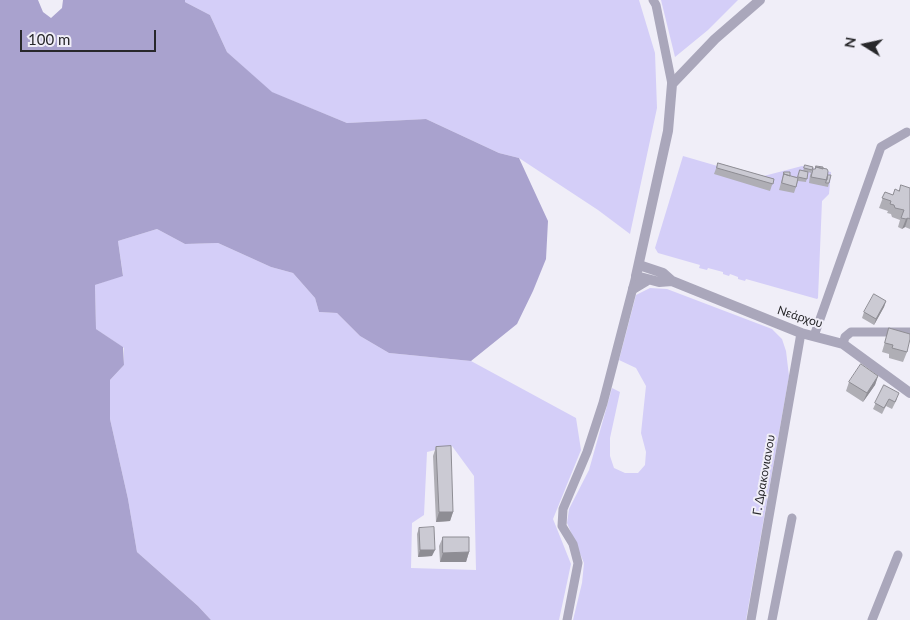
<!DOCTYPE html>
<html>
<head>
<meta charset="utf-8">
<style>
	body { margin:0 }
	#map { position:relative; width:910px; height:620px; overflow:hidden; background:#f0eef8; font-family:Lato,sans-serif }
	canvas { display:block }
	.north { position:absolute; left:840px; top:20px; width:50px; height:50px; -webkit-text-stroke:4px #f0eef8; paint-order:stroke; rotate:280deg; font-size:14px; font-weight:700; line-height:20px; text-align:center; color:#28282b }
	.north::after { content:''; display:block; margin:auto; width:18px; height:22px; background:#28282b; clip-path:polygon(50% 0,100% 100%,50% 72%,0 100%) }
	.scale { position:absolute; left:20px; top:30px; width:136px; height:22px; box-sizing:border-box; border:2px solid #28282b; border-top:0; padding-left:6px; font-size:15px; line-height:18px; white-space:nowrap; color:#28282b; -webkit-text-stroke:4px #f0eef8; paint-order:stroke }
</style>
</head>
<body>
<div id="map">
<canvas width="910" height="620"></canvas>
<div class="north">N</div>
<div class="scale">100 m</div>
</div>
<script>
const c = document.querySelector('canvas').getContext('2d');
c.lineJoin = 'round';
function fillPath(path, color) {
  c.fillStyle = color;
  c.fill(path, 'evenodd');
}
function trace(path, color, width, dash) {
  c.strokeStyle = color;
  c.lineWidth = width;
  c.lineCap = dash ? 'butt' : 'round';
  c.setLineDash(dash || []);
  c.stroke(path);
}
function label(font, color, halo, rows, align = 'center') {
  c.font = font + ' Lato,sans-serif';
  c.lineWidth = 4;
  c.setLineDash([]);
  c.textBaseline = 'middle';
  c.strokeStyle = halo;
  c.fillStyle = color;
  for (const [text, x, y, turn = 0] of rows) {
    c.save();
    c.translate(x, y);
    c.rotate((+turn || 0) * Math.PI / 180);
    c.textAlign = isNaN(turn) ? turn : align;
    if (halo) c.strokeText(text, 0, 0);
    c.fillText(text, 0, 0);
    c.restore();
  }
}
const green = new Path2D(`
	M185 0H639L655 53 657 108 630 234 598 210 519 158 499 153 426 119 347 123 271 92 227 52 210 15 185 2Z
	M661 0H738L708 30 675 57Z
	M683 156 745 174 760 177 802 166 831 172 829 194 822 201 818 298 817 299 746 279 745 281 738 279V277L730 274 729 276 723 274V272L708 268 707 270 699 268 700 265 658 253 655 248Z
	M157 229 185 244 218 243 271 267 293 273 315 298 319 312 337 313 360 336 389 353 471 361 576 418 581 450 553 519 571 564 559 620H211L198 606 137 552 128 499 110 419V380L124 365V348L96 329 95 285 123 275 118 241ZM452 446 474 476 476 570 411 568 412 523 424 515 427 452Z
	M650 288 667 289 772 329 782 339 786 351 789 376 746 620H573L582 583 584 563 567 523 569 509 589 470 612 388 620 392 610 438V456L614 468 625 473H638L645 465 646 452 641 433 646 386 636 368 619 360 636 295Z`);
const water = new Path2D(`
	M0 0H38L43 12 51 18 62 8 63 0H185V2L210 15 227 52 272 92 347 123 426 119 499 153 519 158 548 221 546 259 533 291 517 324 471 361 389 353 360 336 337 313 319 312 315 298 293 273 271 267 218 243 185 244 157 229 118 241 123 276 95 285 96 329 123 347 124 365 110 380V419L128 499 137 552 198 606 211 620H0Z`);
const minor = new Path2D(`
	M653 0 656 5 672 84
	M814 336 881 147 907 132
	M843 344 845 337 851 332H910
	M567 620 578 563 573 544 562 526 563 509 587 452 603 403 636 276
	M751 620 801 333
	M772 620 792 518
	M872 620 898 555`);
const tertiary = new Path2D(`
	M639 265 663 273 672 281 801 333 843 344 910 393
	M672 281 659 282 636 276 668 131 672 84 715 39 760 0
	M633 289 648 280`);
const wall = new Path2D(`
	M718 163 774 179 770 191 714 174Z
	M805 165 813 167 811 173 808 172 806 182 798 181 794 193 779 190 784 172 790 176 798 177 800 170 803 171Z
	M813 169H823L828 175 829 183 828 187 809 183 810 175Z
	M910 188V229L905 227 902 229 898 227 900 220 892 217 891 214 887 213 888 211 879 208 885 192 893 195 899 190Z
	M886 301 884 307 874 325 862 318 864 312Z
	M889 328 907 352 903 362 889 358V354L882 352Z
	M878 376 875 385 863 402 846 391 849 382Z
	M884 385 897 399 892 409 886 406 882 414 873 409Z
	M436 447 453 512 450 521 436 522 433 456Z
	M419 528 432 556 418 557 417 534Z
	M443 537 469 552 466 562H440L439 546Z`);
const shadedWall = new Path2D(`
	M908 218 905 227 902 229 906 219Z
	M886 301 884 307 874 325 876 319Z
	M878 376 875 385 863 402 867 393Z
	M439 512H453L450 521 436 522Z
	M420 550H435L432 556 418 557Z
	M469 552 466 562H440L443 553Z`);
const building = new Path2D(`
	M718 163 774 179 773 184 717 168Z
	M805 165 813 167 812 170 804 168Z
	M816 166 823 167V169L816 167Z
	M816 167 827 169 828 171 827 180 811 177 813 169H815Z
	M800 170 808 172 807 179 798 177Z
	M784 172H790V176L784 174Z
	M784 174 798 178 796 187 782 183Z
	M828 175H831L829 183H826Z
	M901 185 910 188V219L908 218 906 219 901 218 904 210 895 208 894 205 890 204 891 201 882 198 885 192 893 195 895 189 899 191Z
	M874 294 886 301 876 319 864 312Z
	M889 328 910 334V339L907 352 892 348 893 345 885 343Z
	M861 364 878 376 867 393 849 382Z
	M884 385 899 393 895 402 889 399 884 408 875 403Z
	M451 446 453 512H439L436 447Z
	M434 527 435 550H420L419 528Z
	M443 537H469V552L443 553Z`);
const streetNames = [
	["Νεάρχου",800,317,18],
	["Γ. Δρακονιανου",764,475,-80]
];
fillPath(green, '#d4cef8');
fillPath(water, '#a9a2ce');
trace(minor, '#aaa7bb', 9);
trace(tertiary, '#aaa7bb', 10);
fillPath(wall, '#afaeb5');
fillPath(shadedWall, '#8e8d94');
fillPath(building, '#cbcad3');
trace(building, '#8e8d94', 1);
label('12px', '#28282b', '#f0eef8', streetNames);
</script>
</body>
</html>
